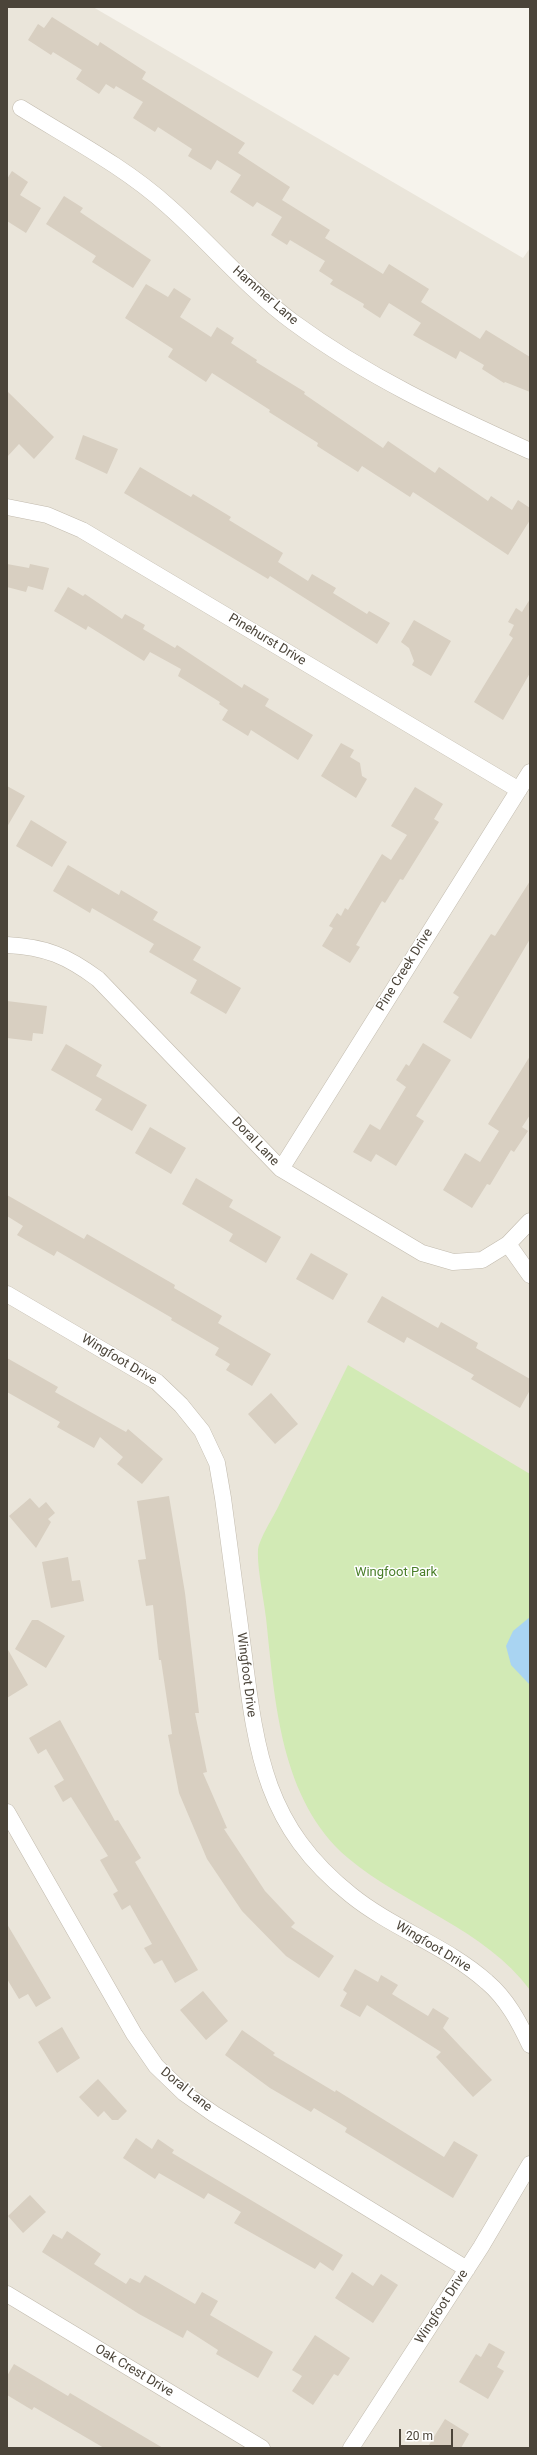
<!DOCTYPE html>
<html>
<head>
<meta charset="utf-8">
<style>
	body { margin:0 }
	#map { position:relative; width:537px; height:2455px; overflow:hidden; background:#f6f3ec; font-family:Roboto,sans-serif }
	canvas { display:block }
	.frame { position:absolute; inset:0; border:8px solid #4b4439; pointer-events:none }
	.scale { position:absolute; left:399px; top:2429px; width:54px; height:18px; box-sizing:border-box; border:2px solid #4b4439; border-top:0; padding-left:5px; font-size:12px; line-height:14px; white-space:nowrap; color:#4b4439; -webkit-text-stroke:3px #fff; paint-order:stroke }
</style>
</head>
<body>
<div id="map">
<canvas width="537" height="2455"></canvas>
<div class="frame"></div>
<div class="scale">20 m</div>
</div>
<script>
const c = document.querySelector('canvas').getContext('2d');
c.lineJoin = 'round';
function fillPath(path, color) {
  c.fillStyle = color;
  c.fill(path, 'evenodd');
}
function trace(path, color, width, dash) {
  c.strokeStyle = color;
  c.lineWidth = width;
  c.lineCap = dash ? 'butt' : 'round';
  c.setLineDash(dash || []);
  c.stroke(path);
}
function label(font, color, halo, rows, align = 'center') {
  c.font = font + ' Roboto,sans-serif';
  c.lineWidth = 3;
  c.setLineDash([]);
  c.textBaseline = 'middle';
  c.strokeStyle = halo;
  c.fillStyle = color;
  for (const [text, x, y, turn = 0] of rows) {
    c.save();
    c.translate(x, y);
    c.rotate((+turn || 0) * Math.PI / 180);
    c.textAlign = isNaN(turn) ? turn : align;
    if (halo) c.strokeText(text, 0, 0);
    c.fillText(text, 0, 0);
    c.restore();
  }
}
const residential = new Path2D(`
	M7 7H93L523 258 530 248V2448H7Z`);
const green = new Path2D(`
	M348 1365 530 1474V1990C485 1929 405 1906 348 1858 280 1800 275 1701 266 1618 264 1599 257 1568 258 1550 259 1539 274 1516 279 1505 302 1458 325 1412 348 1365Z`);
const water = new Path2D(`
	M530 1617V1685L511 1665 506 1646 513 1631Z`);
const building = new Path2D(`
	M52 17 98 46 100 42 146 72 142 79 245 143 238 153 290 187 282 200 330 230 325 238 383 274 389 264 429 289 421 302 480 339 486 330 530 357V392L505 382 504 383 482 369 484 365 460 351 456 359 413 335 421 323 389 303 380 318 363 307 364 304 330 284 333 280 319 271 325 261 290 240 287 245 271 235 282 217 257 202 253 207 230 192 241 175 217 160 211 170 188 156 192 149 158 127 155 132 133 118 143 102 116 86 114 89 106 84 99 94 76 79 82 70 53 52 51 55 28 40 38 24 44 28Z
	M12 171 28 182 20 195 41 208 26 233 7 221V179Z
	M64 196 83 208 80 212 151 260 133 288 92 262 96 256 46 224Z
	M146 284 168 297 174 288 191 299 180 317 211 337 217 327 234 338 231 343 257 360 256 362 305 392 304 394 383 448 388 441 435 473 439 467 488 501 491 496 512 510 518 500 530 508V520L508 555 413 492 410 497 362 466 358 472 317 446 318 443 269 412 270 410 212 373 206 382 168 357 173 349 125 318Z
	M7 391 54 437 34 459 19 444 7 457Z
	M83 435 118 449 107 474 75 459Z
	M140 467 191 497 193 494 231 517 229 520 283 553 278 562 308 581 312 574 336 588 333 593 367 614 369 611 390 623 377 644 270 576 268 579 124 493Z
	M7 564 29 568 30 564 49 568 43 590 28 586 26 592 7 587Z
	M68 587 83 596 85 594 122 619 125 614 145 625 143 629 175 648 177 645 242 688 244 684 269 699 265 706 313 735 298 760 251 730 248 736 222 720 228 710 219 704 220 702 178 676 181 669 150 652 144 661 88 626 86 630 54 611Z
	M530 599V673L503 720 474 702 513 638 509 635 514 625 508 622 516 608 522 612Z
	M414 620 451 641 431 676 412 665 414 661 409 648 401 642Z
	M341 743 354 750 350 757 360 763 362 776 367 779 356 798 321 776Z
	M7 786 25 796 7 827Z
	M415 787 443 804 434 819 439 822 403 880 400 879 385 903 382 901 356 945 360 947 350 963 322 946 333 928 329 926 337 913 341 916 345 908 348 910 382 854 391 860 407 835 391 826Z
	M31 820 67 842 52 867 16 846Z
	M68 865 119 895 121 890 158 912 153 920 201 947 193 960 241 988 226 1014 190 993 197 980 149 952 154 944 92 908 90 913 53 891Z
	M530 881V939L471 1039 443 1022 459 997 453 993 491 934 495 936Z
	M7 1001 47 1006 43 1034 33 1033 32 1041 7 1038Z
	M423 1043 451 1060 416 1116 424 1121 396 1166 376 1154 371 1162 353 1152 370 1124 380 1130 406 1087 396 1080 406 1064 409 1066Z
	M66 1044 102 1065 96 1076 147 1105 132 1131 95 1110 102 1099 51 1070Z
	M530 1056V1115L522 1127 528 1131 514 1152 511 1150 490 1185 487 1184 472 1208 443 1190 465 1153 480 1162 499 1131 488 1124Z
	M150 1127 186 1148 171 1174 135 1153Z
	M196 1178 233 1200 229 1207 281 1237 266 1263 229 1241 233 1234 182 1204Z
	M7 1195 84 1239 87 1234 175 1285 174 1288 222 1316 218 1323 271 1354 252 1386 226 1370 230 1364 215 1355 219 1348 171 1320 172 1318 57 1251 54 1256 17 1235 23 1226 7 1216Z
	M311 1253 348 1274 333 1300 296 1279Z
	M382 1296 438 1328 441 1322 478 1343 476 1348 530 1379V1390L520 1408 471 1379 474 1375 407 1337 404 1343 367 1322Z
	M7 1358 58 1387 55 1392 126 1432 128 1429 163 1459 142 1484 117 1464 123 1457 100 1437 94 1448 57 1427 60 1422 7 1392Z
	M271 1393 298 1424 275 1444 248 1414Z
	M169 1496 185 1593 199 1713H195L207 1772 203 1773 227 1828 224 1829 265 1891 295 1923 291 1927 334 1956 319 1978 286 1956 242 1911 207 1859 179 1793 168 1735 172 1734 161 1660H159L153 1605 146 1606 138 1560 146 1559 137 1501Z
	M30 1498 39 1508 46 1502 55 1513 48 1519 51 1522 36 1548 9 1516Z
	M68 1557 72 1581 80 1580 84 1601 51 1608 42 1562Z
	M32 1620H38L65 1636 46 1668 15 1649Z
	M7 1648 28 1685 7 1698Z
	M60 1720 115 1821 118 1820 141 1858 135 1862 198 1970 175 1983 162 1960 154 1964 144 1948 152 1944 130 1905 122 1910 113 1894 118 1891 100 1860 108 1856 71 1797 63 1802 54 1786 64 1780 46 1749 38 1754 29 1738Z
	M7 1924 51 1998 36 2007 28 1994 19 1999 7 1979Z
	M355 1969 378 1982 381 1975 398 1985 392 1994 428 2016 433 2008 449 2018 443 2028 492 2080 473 2097 436 2057 441 2052 367 2005 360 2017 340 2006 347 1993 343 1990Z
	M203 1991 228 2021 206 2040 180 2010Z
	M62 2027 80 2058 57 2073 38 2042Z
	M242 2030 275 2053 273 2055 335 2092 336 2090 444 2157 454 2141 478 2155 453 2198 345 2132 347 2128 314 2108 311 2112 270 2088 225 2055Z
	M98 2079 127 2111 118 2120H112L104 2111 98 2117 79 2097Z
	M136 2138 152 2149 158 2139 174 2150 172 2153 343 2255 333 2271 320 2262 315 2269 234 2223 241 2212 208 2193 204 2199 159 2173 155 2179 123 2158Z
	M30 2195 46 2212 23 2233 8 2216Z
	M67 2231 101 2254 94 2264 126 2284 130 2278 140 2283 145 2275 195 2304 202 2292 218 2301 210 2315 273 2352 258 2378 216 2354 218 2350 187 2330 183 2338 139 2314 42 2252 53 2234 62 2239Z
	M352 2272 373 2286 381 2274 398 2285 373 2323 335 2298Z
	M315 2335 350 2358 338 2376 334 2374 313 2405 292 2391 302 2376 292 2370Z
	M489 2343 505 2352 497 2367 504 2371 488 2399 459 2382 476 2354 481 2357Z
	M14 2364 68 2396 70 2393 163 2448H104L34 2407 32 2410 7 2395V2376Z
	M445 2419 469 2434 461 2448H427Z`);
const minor = new Path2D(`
	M21 108C71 139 125 167 168 206 211 244 247 288 293 322 368 377 446 413 530 451
	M7 507 47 515 82 530 519 790
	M7 945C46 947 67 956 98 979L281 1169 422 1253 453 1262 482 1260 508 1244 530 1221
	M281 1169 530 772
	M508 1244 530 1275
	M7 1294 157 1382 181 1405 202 1431 217 1463 223 1498C230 1548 236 1598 243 1648 256 1751 264 1826 351 1895 393 1929 447 1946 487 1982 507 1999 519 2022 530 2045
	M7 1812 134 2034 156 2066 184 2093 214 2114 467 2269
	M7 2294 262 2448
	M351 2448 481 2247 530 2164`);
const streetNames = [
	["Hammer Lane",265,296,41],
	["Pinehurst Drive",267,640,31],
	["Pine Creek Drive",405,970,-58],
	["Doral Lane",255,1142,46],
	["Wingfoot Drive",119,1360,31],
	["Wingfoot Drive",246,1675,83],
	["Wingfoot Drive",433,1947,31],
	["Doral Lane",186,2090,39],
	["Wingfoot Drive",442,2307,-57],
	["Oak Crest Drive",134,2371,31]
];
const parkNames = [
	["Wingfoot Park",396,1573]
];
fillPath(residential, '#eae5da');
fillPath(green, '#d2eab5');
fillPath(water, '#a9d4f2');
fillPath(building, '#d8cfc1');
trace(minor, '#c2bbae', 17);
trace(minor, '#fff', 16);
label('13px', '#4b4439', '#fff', streetNames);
label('13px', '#4a7f2a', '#fff', parkNames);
</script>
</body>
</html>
